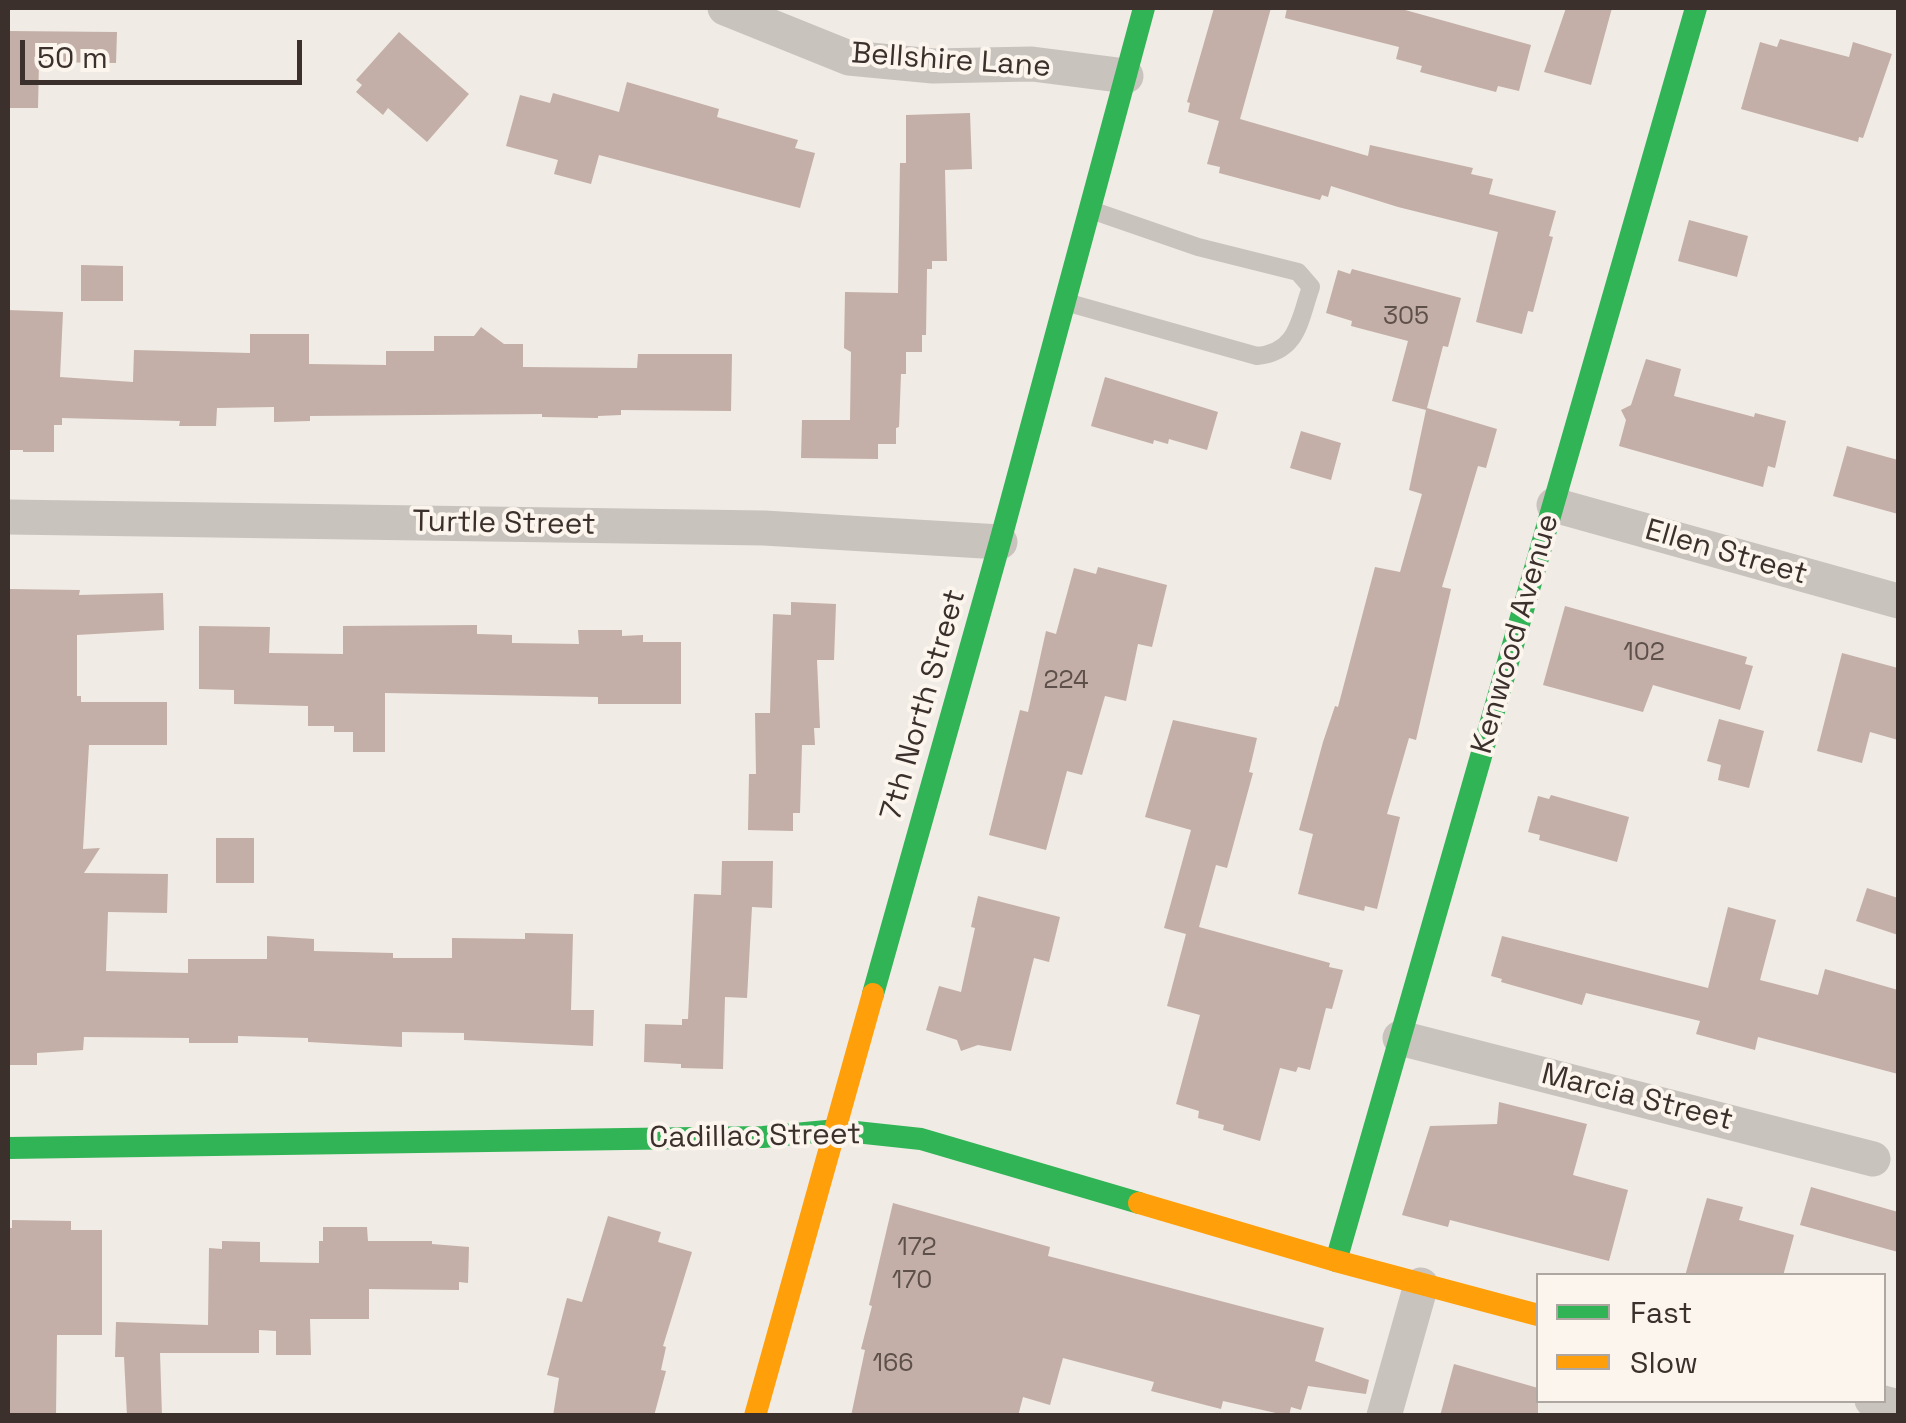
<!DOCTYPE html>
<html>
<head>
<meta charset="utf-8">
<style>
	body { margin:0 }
	#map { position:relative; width:1906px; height:1423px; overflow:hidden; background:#f0ebe5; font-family:"Space Grotesk",sans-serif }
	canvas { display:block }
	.frame { position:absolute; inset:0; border:10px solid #3b302b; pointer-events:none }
	.legend { position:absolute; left:1536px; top:1273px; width:350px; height:130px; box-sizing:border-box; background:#fbf5ee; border:2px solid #aea6a0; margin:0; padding:12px 18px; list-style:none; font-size:30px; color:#3b302b }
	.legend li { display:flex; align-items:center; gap:20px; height:50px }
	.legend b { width:50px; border:2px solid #aea6a0 }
	.scale { position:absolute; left:20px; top:40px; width:282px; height:45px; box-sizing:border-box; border:5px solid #3b302b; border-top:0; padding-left:12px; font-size:30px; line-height:35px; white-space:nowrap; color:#3b302b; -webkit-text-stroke:8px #fbf5ee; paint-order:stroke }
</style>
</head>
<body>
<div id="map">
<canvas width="1906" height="1423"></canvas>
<div class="frame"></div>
<ul class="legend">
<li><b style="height:12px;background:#30b455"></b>Fast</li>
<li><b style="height:12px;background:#ff9f0a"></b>Slow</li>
</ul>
<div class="scale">50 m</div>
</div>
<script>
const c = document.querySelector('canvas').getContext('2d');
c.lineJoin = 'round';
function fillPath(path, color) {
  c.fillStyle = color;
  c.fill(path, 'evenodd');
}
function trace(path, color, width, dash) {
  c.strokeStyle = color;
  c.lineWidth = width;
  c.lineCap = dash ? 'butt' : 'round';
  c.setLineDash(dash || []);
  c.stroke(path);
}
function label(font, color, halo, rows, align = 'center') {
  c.font = font + ' "Space Grotesk",sans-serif';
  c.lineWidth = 8;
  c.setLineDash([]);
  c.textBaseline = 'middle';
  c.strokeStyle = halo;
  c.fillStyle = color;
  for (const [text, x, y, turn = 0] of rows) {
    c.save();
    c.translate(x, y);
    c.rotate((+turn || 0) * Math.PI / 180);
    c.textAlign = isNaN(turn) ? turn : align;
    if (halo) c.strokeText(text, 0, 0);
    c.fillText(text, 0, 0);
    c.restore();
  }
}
const building = new Path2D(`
	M1214 8H1271L1240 119 1368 156 1370 145 1473 168 1471 174 1493 179 1489 194 1556 211 1549 236 1553 237 1533 312 1528 311 1522 334 1476 322 1498 232 1398 207 1331 186 1328 197 1322 195 1320 200 1219 173 1220 167 1207 164 1219 121 1188 112 1190 103 1187 102Z
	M1287 8H1398L1531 45 1519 91 1498 86 1496 92 1420 72 1422 66 1396 59 1399 47 1285 18Z
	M1566 8H1612L1591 85 1544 72Z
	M8 31 117 32 116 63 39 62 38 108H8Z
	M399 32 469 94 427 142 388 108 383 115 356 92 362 85 356 80Z
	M1780 39 1849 57 1853 42 1892 54 1863 138 1859 137 1858 142 1741 109 1760 42 1777 47Z
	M627 82 719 109 717 117 798 140 795 148 815 153 800 208 599 155 591 184 554 174 558 160 506 146 520 95 550 103 553 93 619 112Z
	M970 113 972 169 945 170 947 261H932V269H927L926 335H922V352H906V374H901L899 427 896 428V444H878V459L801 458 802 420H850L851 352 844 348 845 292 898 293 900 163H906V115Z
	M1689 220 1748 236 1737 277 1678 261Z
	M81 265 123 266V301H81Z
	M1352 269 1461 298 1448 347 1443 346 1427 408 1497 429 1486 468 1478 466 1442 587 1451 589 1416 740 1409 738 1387 814 1400 817 1377 909 1365 906 1364 911 1298 894 1313 834 1299 830 1323 742 1335 706 1338 707 1375 567 1400 572 1422 494 1409 490 1426 410 1392 401 1408 341 1351 326 1352 321 1326 313 1338 270 1350 274Z
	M8 310 63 312 60 377 133 382 134 350 250 353V334H309V364L386 365V351H434V336H474L481 327 504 344H523V367L637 368 638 354H732L731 411 621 410V415L598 416V418L542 417V414L310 416V421L274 422V407L217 408 216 426H179L180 421 62 418V425H54V452H23V450H8Z
	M1646 359 1681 369 1674 396 1754 417 1755 413 1786 421 1775 468 1768 466 1763 487 1619 446 1626 420 1621 410 1631 405Z
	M1105 377 1218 412 1207 450 1169 439 1168 444 1154 440 1153 444 1091 426Z
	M1301 431 1341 443 1331 480 1290 468Z
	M1847 446 1898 460V514L1833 496Z
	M1098 567 1167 585 1152 647 1138 644 1126 701 1105 696 1082 775 1067 771 1046 850 989 835 1020 710 1028 712 1046 631 1056 634 1074 568 1096 574Z
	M8 589 80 590 79 595 163 593 164 630 77 635V696H81V702H167V745H89L83 849 100 848 84 873 168 874 167 913 108 912 106 971 188 973V959H267V936L314 939V951L393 953V958H452V938L525 939V933L573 934 571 1010H594L593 1046 464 1040V1033L402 1032V1047L308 1042V1038L238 1036V1043H189V1038L84 1037 83 1050 37 1053V1065H8Z
	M791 602 836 604 834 660H817L820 728H814L815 745H802L800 813H793V831L748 830 749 774H756L755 713H770L773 614 791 615Z
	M1565 606 1747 657 1745 664 1753 666 1740 710 1653 685 1643 712 1543 685Z
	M477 625V634L512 635V643L579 644 578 630H622V636L643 635V642H681V704H598V697L385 693V752H353V732H334V726H308V706L234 704V690L199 689V626L270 627 269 653 343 654V626Z
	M1842 653 1898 668V740L1870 732 1862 763 1817 751Z
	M1719 719 1764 731 1749 788 1718 780 1721 765 1707 761Z
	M1173 720 1257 738 1249 772 1253 773 1227 868 1216 865 1199 927 1330 963 1329 967 1343 970 1332 1009 1326 1008 1310 1070 1298 1067 1296 1072 1280 1068 1260 1141 1223 1130 1224 1125 1198 1118 1199 1111 1176 1104 1200 1015 1167 1006 1186 934 1164 928 1191 830 1145 817Z
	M1551 795 1629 817 1617 862 1539 840 1540 835 1528 832 1538 796 1549 799Z
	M216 838H254V883H216Z
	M722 861H773L772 908 752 907 747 998 725 997 723 1069 681 1068V1064L644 1062 645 1024 682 1025V1019H688L694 894 721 895Z
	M1867 888 1898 898V935L1856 921Z
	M978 896 1060 917 1049 962 1034 958 1011 1051 978 1045 961 1051 957 1040 926 1030 939 986 961 992 975 928 971 927Z
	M1728 907 1776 920 1760 980 1818 995 1825 969 1898 990V1074L1758 1037 1755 1050 1696 1034 1700 1021 1586 993 1582 1005 1501 982 1502 979 1491 976 1502 936 1708 988Z
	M1499 1102 1587 1124 1573 1175 1628 1190 1609 1261 1450 1220 1448 1227 1402 1215 1430 1126 1497 1124Z
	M1811 1187 1898 1212V1252L1800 1225Z
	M1707 1198 1743 1207 1739 1220 1794 1235 1783 1276H1685Z
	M893 1203 1050 1247 1048 1256 1324 1328 1315 1361 1369 1380 1366 1394 1308 1386 1301 1410 1291 1407 1289 1416 1223 1401 1221 1409 1151 1391 1154 1382 1063 1358 1050 1405 1023 1397 1018 1416H851L865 1350 861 1349 872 1306 869 1305Z
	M608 1216 661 1232 658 1242 692 1252 663 1346 666 1347 661 1370 666 1371 654 1416H553L559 1378 547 1375 567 1298 582 1302Z
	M12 1220 71 1221V1230H102V1335H57L56 1416H8V1228H12Z
	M323 1227H367L368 1241H432V1244L469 1247 468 1283 459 1282V1290L369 1289V1319H310L311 1355H276V1331L259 1330V1353H160L162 1416H127L124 1357H115L116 1322 208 1325 209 1248 222 1249V1241L260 1242V1262L319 1263V1241H323Z
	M1454 1364 1538 1388V1416H1440Z`);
const lane = new Path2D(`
	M1069 303 1257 356C1298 352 1299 321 1311 287L1298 272 1198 247 1091 210`);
const street = new Path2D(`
	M725 8 849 58 933 66 1032 64 1126 76
	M1554 505 1898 601
	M8 517 764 528 1000 542
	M1400 1038 1873 1159
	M1872 1400 1898 1407
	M1384 1416 1421 1285`);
const fast = new Path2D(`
	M873 994 1000 542 1144 8
	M8 1148 763 1137 837 1130 921 1139 1139 1203
	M1336 1261 1696 8`);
const slow = new Path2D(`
	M1139 1203 1336 1261 1538 1315
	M755 1416 873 994`);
const numberNames = [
	["305",1406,317],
	["102",1644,653],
	["224",1066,681],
	["172",917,1248],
	["170",912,1281],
	["166",893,1364]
];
const streetNames = [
	["Bellshire Lane",951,61,4],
	["Turtle Street",504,524,1],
	["Ellen Street",1726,553,16],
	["Kenwood Avenue",1516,634,-74],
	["7th North Street",924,705,-74],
	["Marcia Street",1637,1098,14],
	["Cadillac Street",755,1137,-1]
];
fillPath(building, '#c3afa7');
trace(lane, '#c9c3be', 18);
trace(street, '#c9c3be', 35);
trace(fast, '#30b455', 22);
trace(slow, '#ff9f0a', 22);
label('25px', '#5d504a', null, numberNames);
label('30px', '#3b302b', '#fbf5ee', streetNames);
</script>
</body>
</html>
